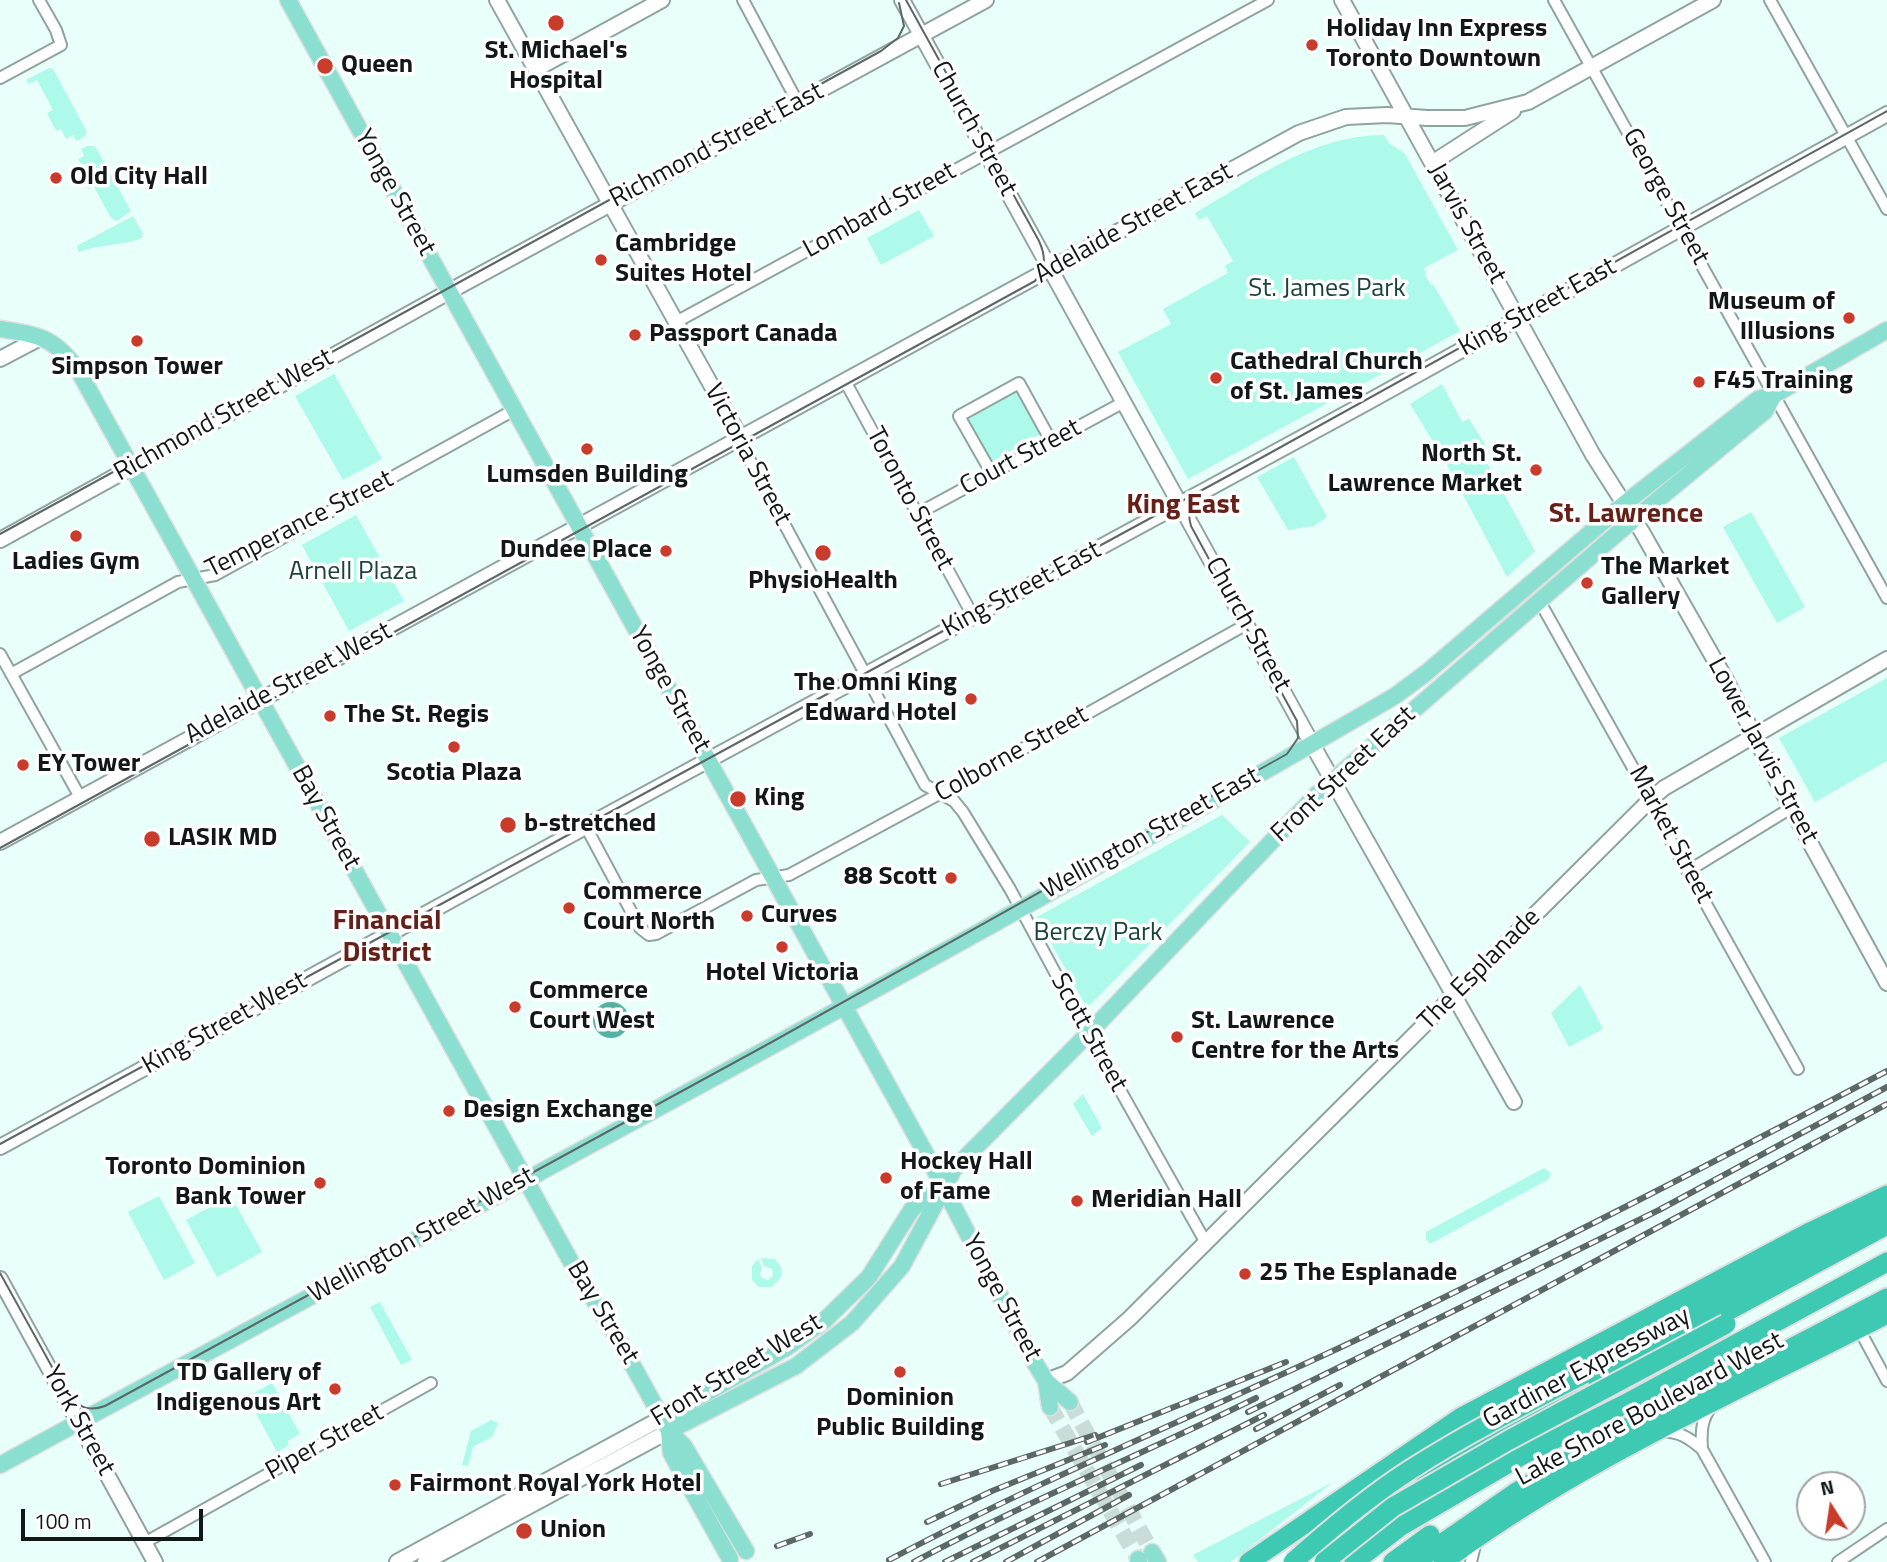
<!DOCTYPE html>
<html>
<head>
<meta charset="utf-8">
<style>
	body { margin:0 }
	#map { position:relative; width:1887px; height:1562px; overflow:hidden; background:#e9fffa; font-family:"Titillium Web",sans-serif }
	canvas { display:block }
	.north { position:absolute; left:1796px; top:1471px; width:70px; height:70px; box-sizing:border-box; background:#fff; border:2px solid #a0a3a2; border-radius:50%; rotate:348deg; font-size:19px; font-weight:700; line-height:28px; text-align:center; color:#111817 }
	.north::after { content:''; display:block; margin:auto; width:24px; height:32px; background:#c93c2b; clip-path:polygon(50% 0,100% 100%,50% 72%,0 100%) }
	.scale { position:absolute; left:21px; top:1509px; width:182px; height:32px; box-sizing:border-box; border:4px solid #111817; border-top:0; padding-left:9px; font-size:21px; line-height:24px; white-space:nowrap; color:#111817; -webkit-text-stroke:5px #fff; paint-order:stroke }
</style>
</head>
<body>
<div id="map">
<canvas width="1887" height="1562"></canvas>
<div class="north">N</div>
<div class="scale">100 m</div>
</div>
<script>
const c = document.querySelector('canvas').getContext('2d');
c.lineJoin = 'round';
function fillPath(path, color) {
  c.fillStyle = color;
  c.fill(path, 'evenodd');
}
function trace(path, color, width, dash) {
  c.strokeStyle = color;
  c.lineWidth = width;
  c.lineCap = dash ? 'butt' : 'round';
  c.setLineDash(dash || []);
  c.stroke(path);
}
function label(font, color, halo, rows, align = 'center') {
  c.font = font + ' "Titillium Web",sans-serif';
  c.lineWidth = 7;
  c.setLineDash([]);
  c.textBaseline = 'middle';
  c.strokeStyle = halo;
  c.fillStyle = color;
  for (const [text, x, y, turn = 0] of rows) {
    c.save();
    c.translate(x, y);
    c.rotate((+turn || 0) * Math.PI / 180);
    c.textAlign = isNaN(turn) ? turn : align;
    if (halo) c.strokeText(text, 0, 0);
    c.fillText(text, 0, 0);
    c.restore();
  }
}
const green = new Path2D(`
	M49 68 53 69 87 132 84 137 76 141 73 135 66 139 61 129 56 131 47 113 53 110 37 80 29 84 26 80Z
	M1384 135 1389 143 1405 154 1458 250 1424 268 1426 273 1425 275 1431 285 1433 284 1460 331 1188 479 1118 352 1171 324 1163 309 1228 273 1225 266 1233 261 1207 216 1199 220 1195 213C1254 179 1313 135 1384 135Z
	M88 146H95L131 211 117 221 111 218 94 187 88 189 78 170 82 167 78 159 84 156 81 149Z
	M919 210 934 236 881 265 867 238Z
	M133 216 143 234 142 238C121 246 100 244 79 252L77 246Z
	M334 374 382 459 343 480 295 396Z
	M1442 384 1462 422 1469 419 1486 446 1480 450 1535 551 1507 577 1446 463 1410 404Z
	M1017 392 1040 434 991 462 966 420Z
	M1294 457 1327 517 1314 526 1288 530 1257 477Z
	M1751 512 1805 607 1777 623 1723 527Z
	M356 515 404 601 349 631 302 545Z
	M1887 678V761L1815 802 1779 738Z
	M1222 815 1250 842 1087 1008 1037 917Z
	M1580 985 1603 1029 1569 1047 1551 1013Z
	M1083 1094 1102 1128 1092 1136 1073 1104Z
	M1544 1168 1551 1173 1549 1179 1430 1244 1426 1239V1232Z
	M159 1196 195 1263 164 1280 128 1212Z
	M231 1196 262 1252 217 1277 186 1220Z
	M761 1258 775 1259 781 1267 782 1276 772 1287H759L752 1280V1266L758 1259 762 1268 760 1274 762 1278 768 1280 773 1276 772 1269 764 1266Z
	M380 1302 412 1360 401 1365 370 1307Z
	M272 1383 300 1434 287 1441 289 1445 277 1452 247 1397Z
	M491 1420 498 1423 493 1436 473 1447 468 1466 462 1465 471 1431Z
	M1333 1482 1231 1562H1198L1193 1555Z`);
const water = new Path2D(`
	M593 1020a18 18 0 1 1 36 0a18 18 0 1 1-36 0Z`);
const primaryTunnel = new Path2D(`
	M1070 1402 1152 1552
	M1050 1407 1138 1559`);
const street = new Path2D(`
	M743 0 798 103
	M1554 0 1887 598
	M1770 0 1887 209
	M0 78 61 45 56 30 39 0
	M676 322 1268 0
	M845 381 973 616
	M740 437 746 453 925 785 954 801 963 812 1010 889 1078 1015 1206 1243
	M992 474 959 416 1019 383 1051 441
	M917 514 1124 402
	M1540 602 1642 784 1672 843 1798 1069
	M0 654 80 797
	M11 674 178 582 215 575 514 410
	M586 827 640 928 649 935 656 934 756 880 789 875 1065 726 1247 624
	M1688 871 1791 808
	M1859 1329 1887 1381
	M1661 1431C1680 1432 1688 1437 1702 1449L1765 1562
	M1702 1449C1701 1433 1701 1419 1712 1406
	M144 1543 431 1383
	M1471 1562 1476 1541
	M1838 1562 1887 1529`);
const secondary = new Path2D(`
	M497 0 740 437
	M902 0 1312 744 1514 1102
	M1342 0 1593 455 1642 532 1726 680 1791 808 1887 983
	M536 69 662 0
	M1432 163 1513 111
	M0 359 40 338
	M0 540 463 284 986 0
	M0 842 1299 133 1346 117 1387 115 1427 118H1465L1528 102 1713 0
	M0 1147 493 877 1366 403 1887 114
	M0 1279 155 1562
	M1046 1381 1067 1373 1129 1319 1650 800 1664 788 1887 659
	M397 1562 662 1418
	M425 1562 669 1431`);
const primary = new Path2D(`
	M288 0 932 1165 1035 1363 1046 1381 1070 1402
	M0 329C39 335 54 337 78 370L575 1269 622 1346 669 1431 684 1446 746 1551
	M1046 1381 1050 1407
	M662 1418 786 1348 825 1320 869 1277 912 1209 942 1187
	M669 1431 796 1366 852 1323 902 1266 954 1169 1089 1033 1317 794 1620 531 1765 411 1774 395
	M669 1431 671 1453 730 1559
	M0 1465C466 1211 936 963 1395 696L1426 673 1624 504 1758 399 1774 395 1887 330
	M1152 1552 1158 1562
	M1138 1559 1139 1562`);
const highway = new Path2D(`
	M1614 1357 1842 1232 1887 1210
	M1426 1481 1456 1458 1887 1225
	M1249 1562 1460 1418 1810 1232 1887 1195
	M1354 1562 1401 1526 1519 1457 1625 1404 1887 1262
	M1393 1562 1430 1535
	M1415 1562 1515 1493 1606 1439 1698 1390 1784 1352 1887 1298
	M1443 1562C1580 1460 1736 1392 1887 1314`);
const tram = new Path2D(`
	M0 534 881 51 898 38 904 26 899 3
	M0 848 1035 281C1046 268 1046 256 1039 241L906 0
	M0 1144 1261 458 1887 111
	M0 1273 67 1394C78 1407 88 1412 105 1406L770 1043 1287 754 1298 738 1297 721 1191 526C1187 512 1189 501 1200 491`);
const rail = new Path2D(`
	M1248 1412 1659 1210 1887 1087
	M1256 1429 1340 1385
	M1087 1442 1286 1362
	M941 1484 1095 1435
	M927 1522 992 1491 1105 1445
	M777 1546 810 1534
	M889 1560C1040 1480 1199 1414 1354 1341 1534 1255 1711 1164 1887 1071
	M914 1562C1026 1502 1143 1454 1256 1398
	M945 1562 1141 1465
	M973 1562 1264 1415
	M1006 1562 1129 1495
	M1037 1562 1887 1104`);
const highwayBridge = new Path2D(`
	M1293 1562C1330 1529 1368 1497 1410 1470 1466 1434 1525 1404 1584 1374
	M1324 1562 1393 1507 1509 1440 1726 1324`);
const markers = [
	[556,23,9,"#c93c2b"],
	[1312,45,7,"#c93c2b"],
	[325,66,9,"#c93c2b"],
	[56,178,7,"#c93c2b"],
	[601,260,7,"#c93c2b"],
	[1849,318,7,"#c93c2b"],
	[635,335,7,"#c93c2b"],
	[137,341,7,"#c93c2b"],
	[1216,378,7,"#c93c2b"],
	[1699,382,7,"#c93c2b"],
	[587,449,7,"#c93c2b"],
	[1536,470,7,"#c93c2b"],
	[76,536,7,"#c93c2b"],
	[666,551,7,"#c93c2b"],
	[823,553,9,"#c93c2b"],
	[1587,583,7,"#c93c2b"],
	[971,699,7,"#c93c2b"],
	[330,716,7,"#c93c2b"],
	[454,747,7,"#c93c2b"],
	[23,765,7,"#c93c2b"],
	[738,799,9,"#c93c2b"],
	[508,825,9,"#c93c2b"],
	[152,839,9,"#c93c2b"],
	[951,878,7,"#c93c2b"],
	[569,908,7,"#c93c2b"],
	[747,916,7,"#c93c2b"],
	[782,947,7,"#c93c2b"],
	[515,1007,7,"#c93c2b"],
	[1177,1037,7,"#c93c2b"],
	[449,1111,7,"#c93c2b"],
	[886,1178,7,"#c93c2b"],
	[320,1183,7,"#c93c2b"],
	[1077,1201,7,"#c93c2b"],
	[1245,1274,7,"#c93c2b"],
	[900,1372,7,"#c93c2b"],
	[335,1389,7,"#c93c2b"],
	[395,1485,7,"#c93c2b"],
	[524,1531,9,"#c93c2b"]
];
const poiNames = [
	["Holiday Inn Express",1326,30],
	["Toronto Downtown",1326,60],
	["St. Michael's",556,52,"center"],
	["Hospital",556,82,"center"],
	["Queen",341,66],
	["Old City Hall",70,178],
	["Cambridge",615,245],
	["Suites Hotel",615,275],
	["Museum of",1835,303,"right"],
	["Illusions",1835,333,"right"],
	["Passport Canada",649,335],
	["Cathedral Church",1230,363],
	["of St. James",1230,393],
	["Simpson Tower",137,368,"center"],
	["F45 Training",1713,382],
	["North St.",1522,455,"right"],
	["Lawrence Market",1522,485,"right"],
	["Lumsden Building",587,476,"center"],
	["Dundee Place",652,551,"right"],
	["Ladies Gym",76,563,"center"],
	["The Market",1601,568],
	["Gallery",1601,598],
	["PhysioHealth",823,582,"center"],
	["The Omni King",957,684,"right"],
	["Edward Hotel",957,714,"right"],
	["The St. Regis",344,716],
	["EY Tower",37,765],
	["Scotia Plaza",454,774,"center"],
	["King",754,799],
	["b-stretched",524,825],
	["LASIK MD",168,839],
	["88 Scott",937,878,"right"],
	["Commerce",583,893],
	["Court North",583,923],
	["Curves",761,916],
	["Hotel Victoria",782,974,"center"],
	["Commerce",529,992],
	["Court West",529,1022],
	["St. Lawrence",1191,1022],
	["Centre for the Arts",1191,1052],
	["Design Exchange",463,1111],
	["Hockey Hall",900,1163],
	["of Fame",900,1193],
	["Toronto Dominion",306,1168,"right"],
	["Bank Tower",306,1198,"right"],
	["Meridian Hall",1091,1201],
	["25 The Esplanade",1259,1274],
	["TD Gallery of",321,1374,"right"],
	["Indigenous Art",321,1404,"right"],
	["Dominion",900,1399,"center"],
	["Public Building",900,1429,"center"],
	["Fairmont Royal York Hotel",409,1485],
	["Union",540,1531]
];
const streetNames = [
	["Church Street",973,129,61],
	["Richmond Street East",717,146,-28],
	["Yonge Street",394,193,61],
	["George Street",1665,197,61],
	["Lombard Street",880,211,-29],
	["Adelaide Street East",1134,224,-29],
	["Jarvis Street",1466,224,61],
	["King Street East",1538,308,-29],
	["Richmond Street West",224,416,-29],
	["Victoria Street",747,455,62],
	["Court Street",1021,458,-28],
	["Toronto Street",909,499,62],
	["Temperance Street",300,525,-27],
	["King Street East",1022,590,-28],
	["Church Street",1247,625,61],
	["Adelaide Street West",289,684,-28],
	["Yonge Street",669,690,61],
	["Lower Jarvis Street",1762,751,62],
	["Colborne Street",1012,755,-29],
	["Front Street East",1344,775,-43],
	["Bay Street",325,818,61],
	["Wellington Street East",1151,834,-29],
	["Market Street",1670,835,62],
	["The Esplanade",1480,970,-45],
	["King Street West",225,1024,-29],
	["Scott Street",1088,1033,61],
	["Wellington Street West",422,1236,-29],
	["Yonge Street",1001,1298,62],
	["Bay Street",602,1313,59],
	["Gardiner Expressway",1587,1369,-28],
	["Front Street West",737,1371,-31],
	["Lake Shore Boulevard West",1650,1410,-28],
	["York Street",78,1421,61],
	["Piper Street",325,1443,-29]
];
const parkNames = [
	["St. James Park",1327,290],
	["Arnell Plaza",353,573],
	["Berczy Park",1098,934]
];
const neighbourhoodNames = [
	["King East",1183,506],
	["St. Lawrence",1626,515],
	["Financial",387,922],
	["District",387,954]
];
fillPath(green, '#adf9ea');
fillPath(water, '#55b2a2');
trace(primaryTunnel, '#c9dcd8', 16, [16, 8]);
trace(street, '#90a49f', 14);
trace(secondary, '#90a49f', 18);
trace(primary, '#dedfdf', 19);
trace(highway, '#dedfdf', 23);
trace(street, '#fff', 10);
trace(secondary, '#fff', 14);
trace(primary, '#8bdfd1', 16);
trace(highway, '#3ec9b3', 19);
trace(tram, '#5c6866', 2);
trace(rail, '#5c6866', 6);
trace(rail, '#fff', 3.5, [10]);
trace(highwayBridge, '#dedfdf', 23, []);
trace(highwayBridge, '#3ec9b3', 19);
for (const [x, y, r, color] of markers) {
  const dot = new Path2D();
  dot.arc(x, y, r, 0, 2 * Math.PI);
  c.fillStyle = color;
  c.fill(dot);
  trace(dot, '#fff', 2.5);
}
label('bold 26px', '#111817', '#fff', poiNames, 'left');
label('26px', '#111817', '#fff', streetNames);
label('26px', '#19433c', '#fff', parkNames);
label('bold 28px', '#652118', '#fff', neighbourhoodNames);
</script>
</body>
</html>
